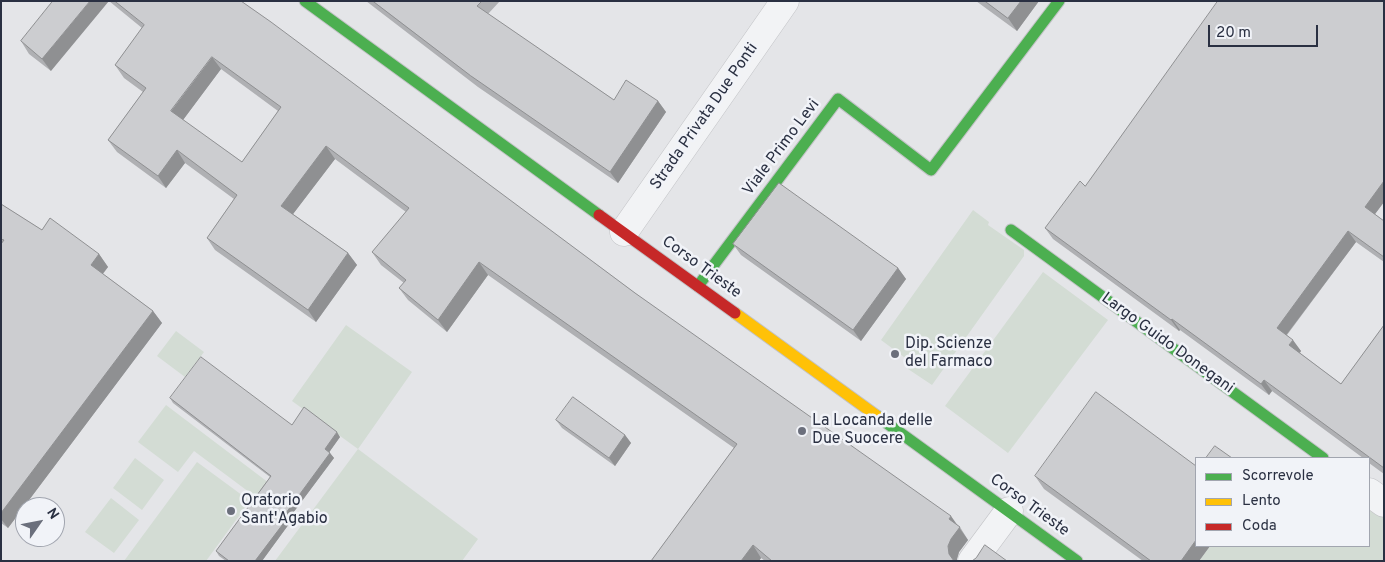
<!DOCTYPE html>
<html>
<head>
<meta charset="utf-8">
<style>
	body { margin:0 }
	#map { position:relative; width:1385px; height:562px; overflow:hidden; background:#e4e5e8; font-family:Overpass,sans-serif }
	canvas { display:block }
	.frame { position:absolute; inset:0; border:2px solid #2a3042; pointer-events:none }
	.legend { position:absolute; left:1195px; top:457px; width:175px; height:90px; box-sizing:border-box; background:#f1f3f8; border:1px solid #a1a5af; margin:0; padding:6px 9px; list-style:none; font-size:15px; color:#2a3042 }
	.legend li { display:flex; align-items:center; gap:10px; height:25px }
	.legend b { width:25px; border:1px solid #a1a5af }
	.north { position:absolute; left:15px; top:497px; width:50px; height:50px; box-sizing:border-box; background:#f1f3f8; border:1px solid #a1a5af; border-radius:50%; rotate:57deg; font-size:14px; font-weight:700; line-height:20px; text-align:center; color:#2a3042 }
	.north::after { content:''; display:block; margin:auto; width:18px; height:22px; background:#6b6f7c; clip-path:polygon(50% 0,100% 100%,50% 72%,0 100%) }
	.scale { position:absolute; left:1208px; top:25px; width:110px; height:22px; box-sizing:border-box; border:2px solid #2a3042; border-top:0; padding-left:6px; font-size:15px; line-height:18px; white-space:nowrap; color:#2a3042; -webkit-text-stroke:4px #f1f3f8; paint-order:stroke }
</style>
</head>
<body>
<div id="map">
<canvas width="1385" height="562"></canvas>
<div class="frame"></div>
<ul class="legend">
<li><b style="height:6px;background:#4caf50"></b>Scorrevole</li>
<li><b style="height:6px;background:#ffc107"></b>Lento</li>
<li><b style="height:6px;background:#c62828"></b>Coda</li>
</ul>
<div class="north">N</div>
<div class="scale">20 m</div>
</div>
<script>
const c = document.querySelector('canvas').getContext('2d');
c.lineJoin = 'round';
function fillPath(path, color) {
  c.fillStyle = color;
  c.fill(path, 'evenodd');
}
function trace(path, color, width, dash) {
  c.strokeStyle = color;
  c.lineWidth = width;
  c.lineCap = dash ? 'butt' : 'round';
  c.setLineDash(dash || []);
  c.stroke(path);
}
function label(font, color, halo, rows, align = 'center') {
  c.font = font + ' Overpass,sans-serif';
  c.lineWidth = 5;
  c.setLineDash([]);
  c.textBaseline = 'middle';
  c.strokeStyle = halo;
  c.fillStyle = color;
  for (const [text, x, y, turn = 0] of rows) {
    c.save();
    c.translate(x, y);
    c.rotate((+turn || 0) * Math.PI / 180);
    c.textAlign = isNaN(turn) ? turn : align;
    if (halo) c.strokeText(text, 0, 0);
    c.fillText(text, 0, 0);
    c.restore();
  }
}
const green = new Path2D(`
	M973 210 989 222 988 225 1024 250V256L932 385 908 369 912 363 881 340Z
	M1043 272 1108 320 1008 453 945 406Z
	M346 325 412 372 358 449 478 539 462 561H275L358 449 292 401Z
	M176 331 204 352 185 377 157 356Z
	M166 405 269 483 257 498 194 451 178 472 138 442Z
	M135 458 164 480 142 510 113 488Z
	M197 462 250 501 206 561H124Z
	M111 498 139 520 114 553 85 532Z
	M1369 507 1384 518V561H1199L1210 546H1369Z`);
const street = new Path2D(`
	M624 232 785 1
	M1369 492 1384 503
	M972 561 1009 511`);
const fast = new Path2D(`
	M305 1 599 215
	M1011 230 1323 458
	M698 286 838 99 931 170 1059 1
	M877 416 1077 561`);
const slow = new Path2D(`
	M735 313 877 416`);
const jam = new Path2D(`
	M599 215 735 313`);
const wall = new Path2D(`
	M53 1 51 71 29 54 21 41Z
	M109 1H241L635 293 960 527 968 540 959 552 957 559V561H765L761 558 759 561H651L734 448 488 275 447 332 408 300 399 288 404 283 381 265 372 252 406 212 335 159 293 214 348 253 357 265 316 322 215 250 207 238 234 199 185 163 166 188 117 152 108 140 143 92 124 78 115 65 142 28ZM221 69 278 111 242 162 183 120Z
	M366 1H500L488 14 614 100 658 101 666 112 618 183 478 87Z
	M976 1H1039L1017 31Z
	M1384 1V202L1375 214 1384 221V262L1356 242 1287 335 1301 351 1300 353 1341 384 1384 325V474L1369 463V458H1363L1272 391 1269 395 1180 330 1179 331 1053 239 1045 228 1085 186Z
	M1 204 42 230 99 254 108 267 103 274 153 311 162 323 8 528 1 523Z
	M733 244 898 268 906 279 861 341 741 255Z
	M170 398 292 425 340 437 329 452 334 458 287 521 289 524 262 561H226L219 556 216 551 270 477 173 403Z
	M556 420 625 435 631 443 615 466 562 428Z
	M1035 476 1196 546H1210L1199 561H1143L1044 489Z`);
const shadedWall = new Path2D(`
	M90 1H109L51 71 42 59Z
	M1021 1H1039L1017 31 1008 18Z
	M212 57 221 69 180 124 171 111Z
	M658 101 666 112 618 183 610 172Z
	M326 146 335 159 290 218 281 206Z
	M177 150 185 163 166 188 158 176Z
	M1384 181V202L1372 218 1365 207Z
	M1348 231 1356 242 1284 338 1277 328Z
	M348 253 357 265 316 322 308 310Z
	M99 254 108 267 100 277 91 265Z
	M479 262 488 275 447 332 438 320Z
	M898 268 906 279 861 341 853 330Z
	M153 311 162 323 8 528 1 519V513Z
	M1172 319 1180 330 1179 331 1171 320Z
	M1293 340 1301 351 1297 356 1289 345Z
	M1264 380 1272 391 1269 395 1261 384Z
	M337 432 340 437 328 454 325 449Z
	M625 435 631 443 615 466 609 458Z
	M330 453 334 458 287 521 289 524 262 561H255L283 517Z
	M951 516 968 540 959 552 957 559V561H953L949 554 948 546 951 539 949 519Z
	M1196 540V546H1210L1199 561H1181Z
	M753 545 761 558 759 561H741Z`);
const building = new Path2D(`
	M53 1H90L42 59 21 41Z
	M115 1H241L271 22 635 293 951 516 949 519 960 527 951 539 948 546 949 554 954 561H772L753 545 741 561H651L737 444 479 262 438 320 399 288 406 280 372 252 409 208 326 146 281 206 348 253 308 310 207 238 237 195 177 150 158 176 108 140 146 88 115 65 144 25ZM212 57 281 107 242 162 171 111Z
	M373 1H482L477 6 614 100 626 80 658 101 610 172 471 76Z
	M985 1H1021L1008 18Z
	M1218 1H1384V181L1365 207 1384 221V257L1348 231 1277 328 1293 340 1289 345 1341 384 1384 325V468L1264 380 1261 384 1172 319 1171 320 1045 228 1080 181 1085 186Z
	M779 183 898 268 853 330 733 244Z
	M1 204 42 230 50 218 99 254 91 265 153 311 1 513V244L4 240 1 239Z
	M201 357 292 425 304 407 337 432 325 449 330 453 283 517 286 520 255 561H229L216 551 271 476 170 398Z
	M1096 392 1196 466V540L1181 561H1151L1035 476Z
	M573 397 625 435 609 458 556 420Z
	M1215 446 1232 458H1206Z
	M985 545 1007 561H972L976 558Z`);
const markers = [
	[895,354,5,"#6b6f7c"],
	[802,431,5,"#6b6f7c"],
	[231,511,5,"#6b6f7c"]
];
const streetNames = [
	["Strada Privata Due Ponti",705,117,-55],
	["Viale Primo Levi",782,148,-53],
	["Corso Trieste",701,268,36],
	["Largo Guido Donegani",1167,344,36],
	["Corso Trieste",1029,506,36]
];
const poiNames = [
	["Dip. Scienze",905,345],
	["del Farmaco",905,363],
	["La Locanda delle",812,422],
	["Due Suocere",812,440],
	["Oratorio",241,502],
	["Sant'Agabio",241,520]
];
fillPath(green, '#d3dcd4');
trace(street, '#c2c3c6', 29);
trace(fast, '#c2c3c6', 13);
trace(slow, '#c2c3c6', 13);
trace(jam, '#c2c3c6', 13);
trace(street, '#f2f3f5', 28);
trace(fast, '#4caf50', 11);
trace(slow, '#ffc107', 11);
trace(jam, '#c62828', 11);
fillPath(wall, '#afb0b3');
fillPath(shadedWall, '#8f9092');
fillPath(building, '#cccdd0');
trace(building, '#8f9092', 1);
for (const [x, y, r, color] of markers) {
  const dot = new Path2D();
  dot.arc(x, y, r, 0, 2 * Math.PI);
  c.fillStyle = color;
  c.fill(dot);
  trace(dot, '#f1f3f8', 2);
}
label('16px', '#2a3042', '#f1f3f8', streetNames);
label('16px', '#2a3042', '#f1f3f8', poiNames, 'left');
</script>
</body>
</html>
